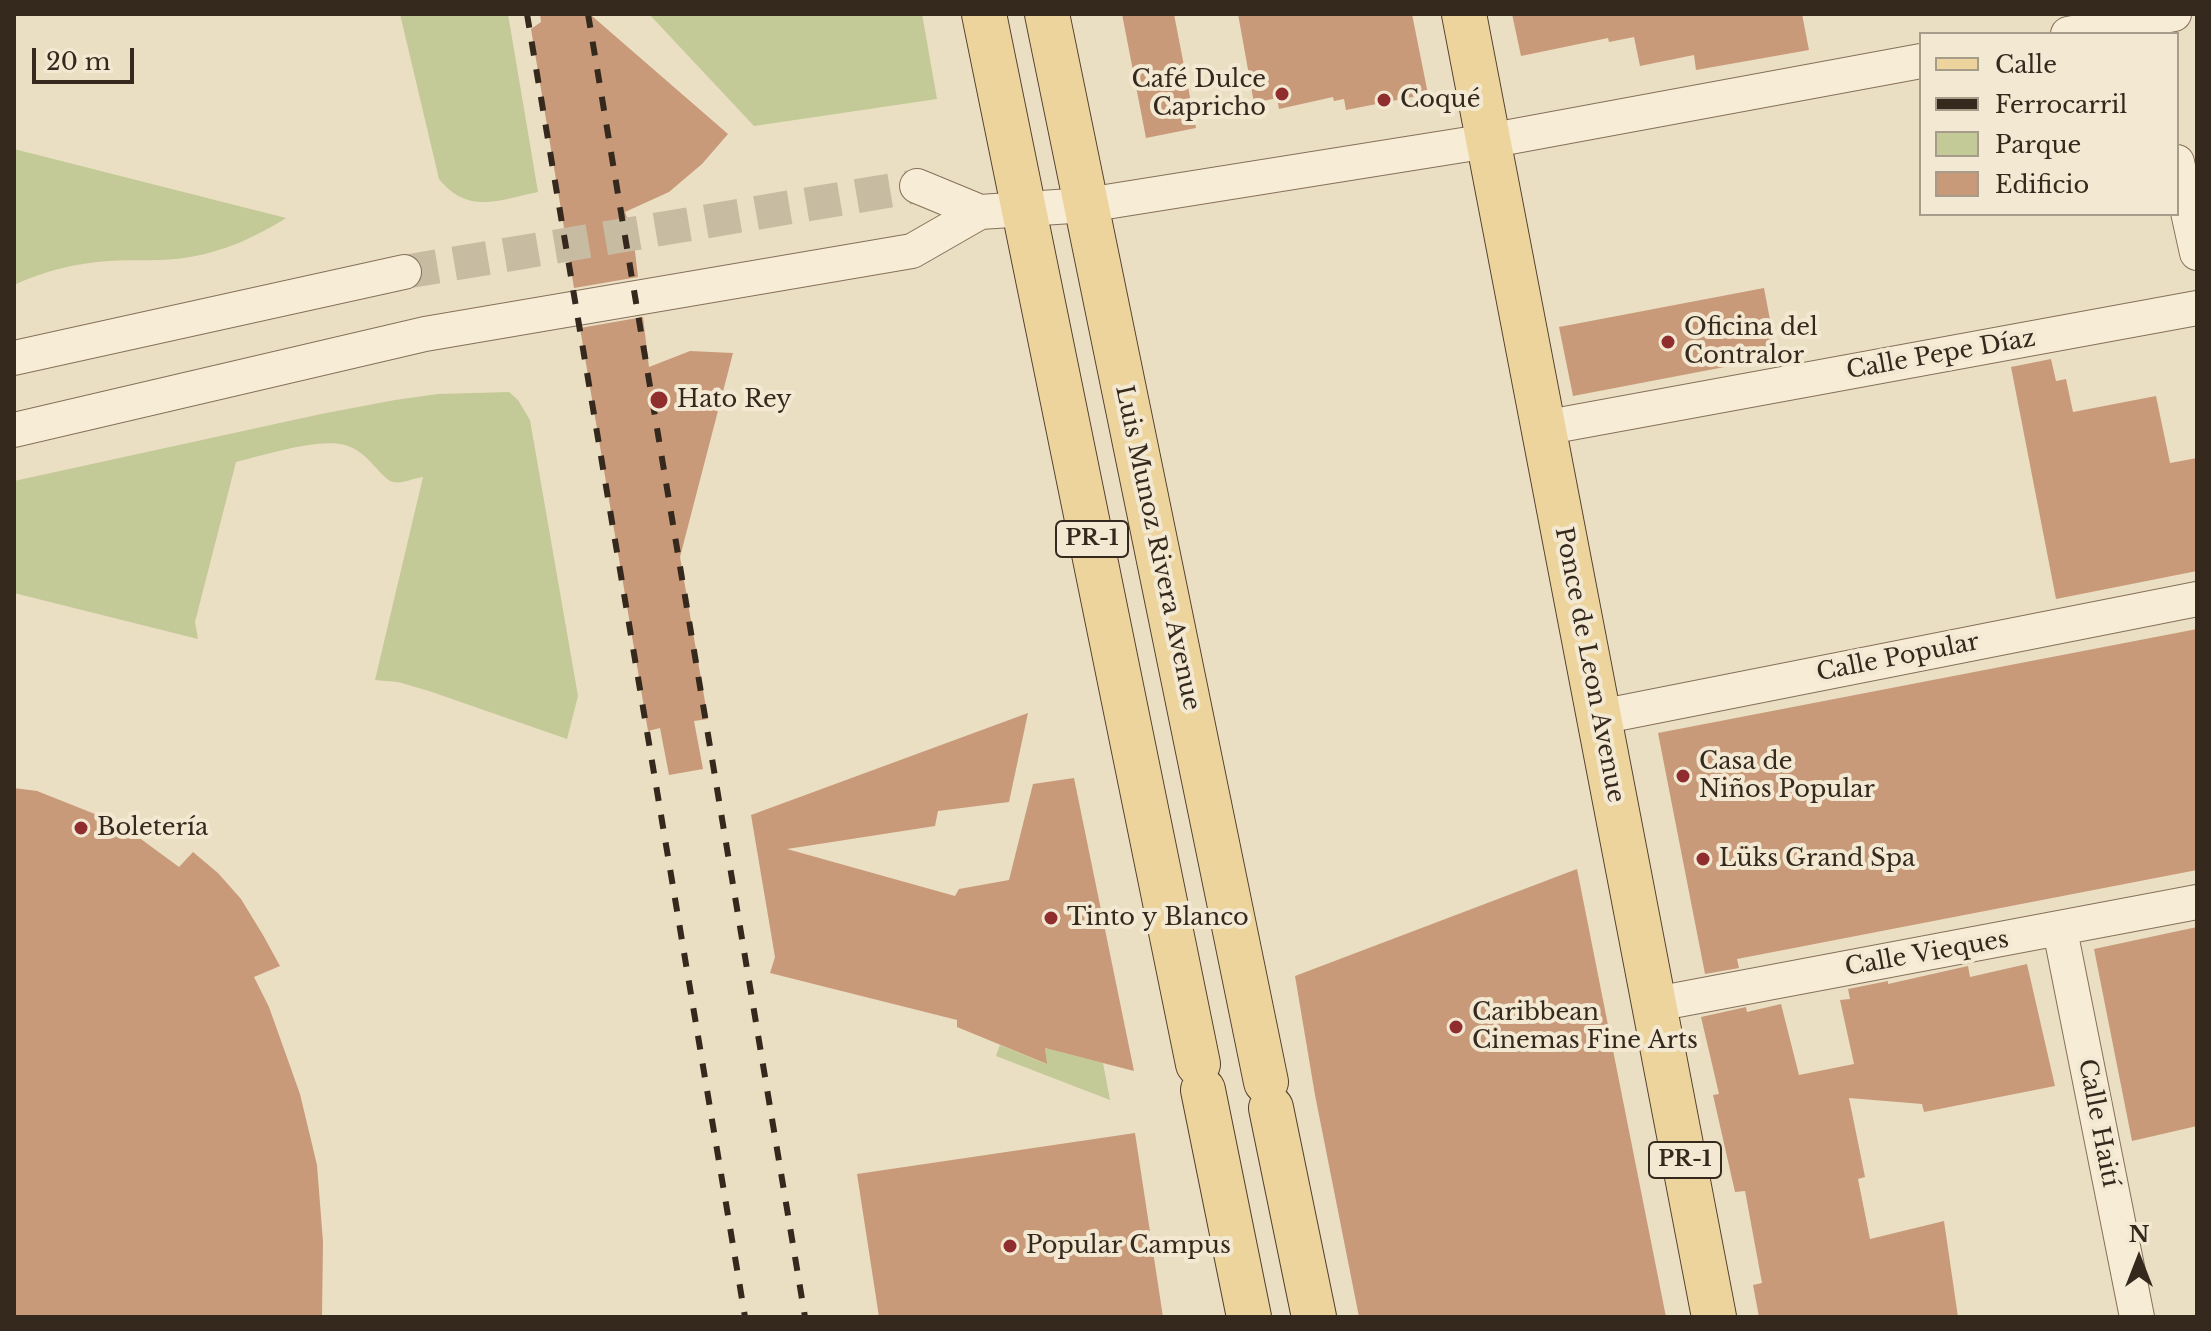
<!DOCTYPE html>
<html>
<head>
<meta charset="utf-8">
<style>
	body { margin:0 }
	#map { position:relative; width:2211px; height:1331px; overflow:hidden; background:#ebdfc3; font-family:"Libre Baskerville",serif }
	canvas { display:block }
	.frame { position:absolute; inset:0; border:16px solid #35291e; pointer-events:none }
	.legend { position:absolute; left:1919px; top:32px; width:260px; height:184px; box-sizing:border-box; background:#f3e9d2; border:2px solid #a79c8a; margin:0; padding:10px 14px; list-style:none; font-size:24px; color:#35291e }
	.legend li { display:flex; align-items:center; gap:16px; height:40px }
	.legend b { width:40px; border:2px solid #a79c8a }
	.north { position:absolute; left:2099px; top:1219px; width:80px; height:80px; -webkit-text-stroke:6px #f3e9d2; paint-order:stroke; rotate:0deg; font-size:22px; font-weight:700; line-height:32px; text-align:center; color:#35291e }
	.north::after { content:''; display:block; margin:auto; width:28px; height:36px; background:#35291e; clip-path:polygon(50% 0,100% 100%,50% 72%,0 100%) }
	.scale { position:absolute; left:32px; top:48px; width:102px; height:36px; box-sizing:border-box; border:4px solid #35291e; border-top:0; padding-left:10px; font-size:24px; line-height:28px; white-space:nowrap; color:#35291e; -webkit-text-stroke:6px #f3e9d2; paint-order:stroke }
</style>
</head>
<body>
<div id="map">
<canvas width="2211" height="1331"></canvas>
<div class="frame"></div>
<ul class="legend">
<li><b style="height:10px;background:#edd39c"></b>Calle</li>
<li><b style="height:10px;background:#35291e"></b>Ferrocarril</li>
<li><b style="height:22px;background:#c3c997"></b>Parque</li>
<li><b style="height:22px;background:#c89a7a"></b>Edificio</li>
</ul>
<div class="north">N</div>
<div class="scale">20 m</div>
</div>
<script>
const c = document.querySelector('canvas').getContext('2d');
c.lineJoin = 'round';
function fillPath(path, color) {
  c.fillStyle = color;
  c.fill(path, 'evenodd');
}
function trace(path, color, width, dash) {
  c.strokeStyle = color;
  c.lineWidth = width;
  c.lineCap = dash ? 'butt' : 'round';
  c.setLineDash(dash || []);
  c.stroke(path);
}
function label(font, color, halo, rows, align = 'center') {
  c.font = font + ' "Libre Baskerville",serif';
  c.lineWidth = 8;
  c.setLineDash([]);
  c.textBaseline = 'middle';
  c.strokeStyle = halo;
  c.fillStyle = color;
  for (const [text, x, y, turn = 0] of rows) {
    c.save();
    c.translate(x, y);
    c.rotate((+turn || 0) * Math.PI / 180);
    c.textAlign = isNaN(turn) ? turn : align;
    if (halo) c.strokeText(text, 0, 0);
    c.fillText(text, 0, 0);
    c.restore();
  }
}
const green = new Path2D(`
	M400 14H508L538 192C499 200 468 215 439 179Z
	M649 14H922L937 99 754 126Z
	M14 149 286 218C256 237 225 251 190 257 163 262 136 259 109 261 76 263 44 271 14 285Z
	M509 392 518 400 530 420 578 696 567 739 429 691 398 682 375 680 423 477C414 478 402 484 393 482 382 480 368 451 345 445 318 438 265 455 236 462L195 622 198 639 14 593V481L321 414 395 400 438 394Z
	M1000 1045 1046 1064 1045 1048 1103 1063 1110 1100 996 1056Z`);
const building = new Path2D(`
	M540 14 592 16 728 134 702 164 669 192 625 212 633 234 638 277 574 288 531 29 541 22Z
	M1122 14H1174L1196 128 1146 138Z
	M1238 14H1412L1428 94 1346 110 1344 99 1334 101 1333 97 1279 109 1277 98 1254 103Z
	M1512 14H1802L1809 50 1696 70 1694 55 1640 66 1634 37 1609 42 1608 38 1521 56Z
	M1764 288 1777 357 1573 396 1559 327Z
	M643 317 649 367 690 351 733 353 680 557 708 719 694 721 703 769 669 775 660 728 648 731 580 328Z
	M2051 359 2056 381 2066 379 2073 412 2156 396 2170 463 2197 458V571L2056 599 2011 367Z
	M2197 629V870L1737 959 1739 968 1705 974 1658 733Z
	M1028 713 1009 802 938 811 935 826 787 849 955 896 959 889 1009 880 1033 784 1074 778 1134 1071 1045 1048 1047 1064 957 1027V1020L770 973 775 957 751 815Z
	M14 788 37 791 100 816 130 831 179 867 193 852 218 873 241 899 263 935 280 966 254 977 269 1007 300 1094 317 1165 323 1242 322 1317H14Z
	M1577 869 1666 1317H1359L1315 1095 1295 976Z
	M2197 927V1126L2132 1141 2094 949Z
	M2027 964 2055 1086 1924 1112 1922 1104 1849 1098 1865 1177 1858 1179 1870 1239 1944 1221 1958 1317H1759L1753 1285 1762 1283 1745 1191 1735 1192 1713 1095 1719 1094 1701 1017 1746 1007 1747 1012 1781 1004 1799 1075 1854 1064 1840 1000 1850 999 1848 989 1888 981V984L1968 966 1970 977Z
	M1135 1133 1163 1317H879L857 1174Z`);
const streetTunnel = new Path2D(`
	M404 272 917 186`);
const street = new Path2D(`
	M2068 34 2174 14
	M2177 162 2197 253
	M917 186 980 212 1087 205 1488 141 1921 61
	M14 358 404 272
	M1543 428 2197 308
	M14 430 425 334 912 251 980 212
	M1600 717 2197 599
	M2060 930 2137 1317
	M1656 1004 2197 902`);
const primary = new Path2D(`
	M984 14 1198 1064
	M1047 14 1266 1082
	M1464 14 1714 1317
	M1203 1090 1249 1317
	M1271 1108 1314 1317`);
const rail = new Path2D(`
	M527 14 745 1317
	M588 14 805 1317`);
const markers = [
	[1282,94,8,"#902e2f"],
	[1384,100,8,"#902e2f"],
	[1668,342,8,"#902e2f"],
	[659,400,10,"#902e2f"],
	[1683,776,8,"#902e2f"],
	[81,828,8,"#902e2f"],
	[1703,859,8,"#902e2f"],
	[1051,918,8,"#902e2f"],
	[1456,1027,8,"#902e2f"],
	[1010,1246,8,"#902e2f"]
];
const shields = [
	[1092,539,72],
	[1685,1160,72]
];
const shieldNames = [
	["PR-1",1092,539],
	["PR-1",1685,1160]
];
const poiNames = [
	["Café Dulce",1266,80,"right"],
	["Capricho",1266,108,"right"],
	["Coqué",1400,100],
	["Oficina del",1684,328],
	["Contralor",1684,356],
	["Hato Rey",677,400],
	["Casa de",1699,762],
	["Niños Popular",1699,790],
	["Boletería",97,828],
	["Lüks Grand Spa",1719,859],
	["Tinto y Blanco",1067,918],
	["Caribbean",1472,1013],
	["Cinemas Fine Arts",1472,1041],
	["Popular Campus",1026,1246]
];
const streetNames = [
	["Calle Pepe Díaz",1941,355,-10],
	["Luis Munoz Rivera Avenue",1157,548,78],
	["Calle Popular",1898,658,-11],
	["Ponce de Leon Avenue",1589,665,79],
	["Calle Vieques",1927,954,-10],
	["Calle Haití",2098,1123,79]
];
fillPath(green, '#c3c997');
fillPath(building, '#c89a7a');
trace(streetTunnel, '#c7bba2', 34, [34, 17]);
trace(street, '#85705b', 36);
trace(primary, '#523f2f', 46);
trace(street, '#f7ecd5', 34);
trace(primary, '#edd39c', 44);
trace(rail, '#35291e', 6, [14, 14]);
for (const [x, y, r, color] of markers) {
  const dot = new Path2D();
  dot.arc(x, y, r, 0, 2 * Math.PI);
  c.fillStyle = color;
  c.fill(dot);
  trace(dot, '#f3e9d2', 3);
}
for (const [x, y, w] of shields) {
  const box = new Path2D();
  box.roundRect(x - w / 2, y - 18, w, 36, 6);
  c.fillStyle = '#f3e9d2';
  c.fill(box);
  trace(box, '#35291e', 2);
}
label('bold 22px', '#35291e', null, shieldNames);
label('24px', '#35291e', '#f3e9d2', poiNames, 'left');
label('24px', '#35291e', '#f3e9d2', streetNames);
</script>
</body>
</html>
